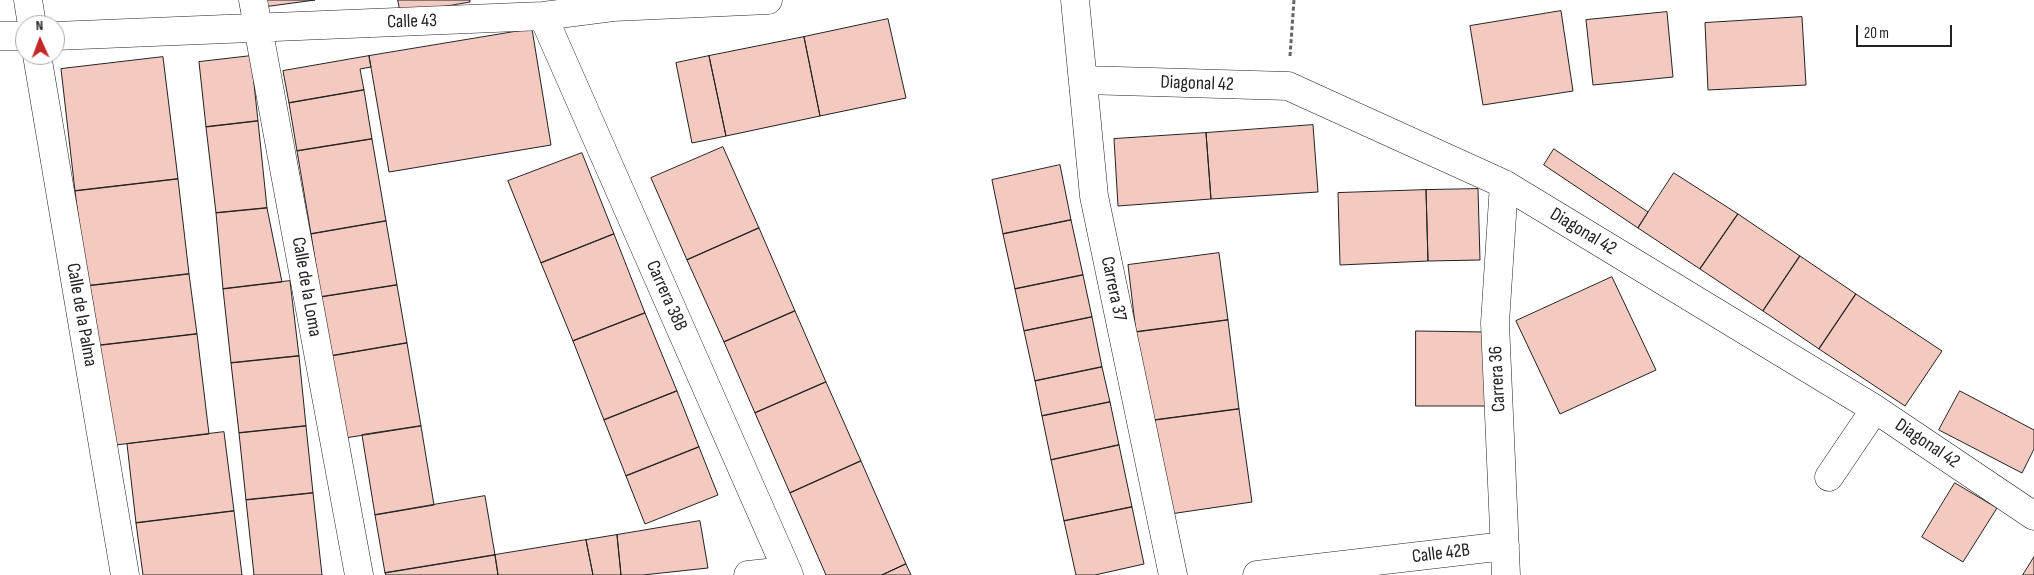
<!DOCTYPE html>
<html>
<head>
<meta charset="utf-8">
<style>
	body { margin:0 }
	#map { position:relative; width:2034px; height:575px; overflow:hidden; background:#fff; font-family:"Sofia Sans Condensed",sans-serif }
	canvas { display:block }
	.north { position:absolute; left:15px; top:15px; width:50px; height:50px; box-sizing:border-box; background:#fff; border:1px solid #a7a7a7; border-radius:50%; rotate:358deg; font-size:14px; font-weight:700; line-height:20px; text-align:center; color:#222 }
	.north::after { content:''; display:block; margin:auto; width:18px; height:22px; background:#c62828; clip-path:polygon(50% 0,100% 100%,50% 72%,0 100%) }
	.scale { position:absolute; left:1856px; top:25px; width:96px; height:22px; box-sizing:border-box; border:2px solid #222; border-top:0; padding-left:6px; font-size:15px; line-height:18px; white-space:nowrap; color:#222; -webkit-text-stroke:4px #fff; paint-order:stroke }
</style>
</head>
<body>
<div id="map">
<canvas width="2034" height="575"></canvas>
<div class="north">N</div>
<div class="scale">20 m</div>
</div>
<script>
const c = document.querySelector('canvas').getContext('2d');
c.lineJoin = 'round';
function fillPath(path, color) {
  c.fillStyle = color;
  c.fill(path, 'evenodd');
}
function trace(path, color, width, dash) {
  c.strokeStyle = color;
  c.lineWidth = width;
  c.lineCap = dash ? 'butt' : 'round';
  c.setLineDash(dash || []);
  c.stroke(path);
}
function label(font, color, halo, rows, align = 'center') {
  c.font = font + ' "Sofia Sans Condensed",sans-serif';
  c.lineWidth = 4;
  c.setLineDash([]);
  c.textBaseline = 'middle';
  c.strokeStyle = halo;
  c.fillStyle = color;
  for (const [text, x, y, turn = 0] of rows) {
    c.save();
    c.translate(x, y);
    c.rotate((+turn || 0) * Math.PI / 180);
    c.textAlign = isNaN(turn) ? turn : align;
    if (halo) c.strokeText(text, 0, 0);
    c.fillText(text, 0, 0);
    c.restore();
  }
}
const building = new Path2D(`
	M255 0H315L256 8Z
	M398 0H470V2L401 14Z
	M1561 11 1573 91 1483 105 1470 26Z
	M1667 12 1673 77 1593 85 1586 20Z
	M1802 17 1806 85 1708 90 1705 23Z
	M888 19 906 98 820 116 804 37Z
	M532 29 551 145 389 172 369 56Z
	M804 37 820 116 726 136 709 56Z
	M251 56 258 121 206 127 199 62Z
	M369 56 371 67 360 69 364 90 289 103 283 71Z
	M709 56 726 136 692 143 676 63Z
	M163 57 178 179 75 191 61 69Z
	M364 90 372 139 297 151 289 103Z
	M258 121 267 208 216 213 206 127Z
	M1313 125 1318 192 1211 199 1206 133Z
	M1206 133 1211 199 1118 206 1114 139Z
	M372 139 386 221 311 234 297 151Z
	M723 147 759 228 687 260 651 178Z
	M1554 149 1648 212 1638 228 1544 165Z
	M582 153 614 234 541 263 508 181Z
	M1060 165 1071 220 1003 234 992 180Z
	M1674 173 1738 214 1700 269 1638 228Z
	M178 179 189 274 87 286 75 191Z
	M1478 189 1480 260 1428 261 1426 190Z
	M1426 190 1428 261 1340 265 1338 193Z
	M267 208 282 282 223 289 216 213Z
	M1738 214 1800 256 1763 311 1700 269Z
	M1071 220 1083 275 1015 289 1003 234Z
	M386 221 397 285 321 297 311 234Z
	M759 228 795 311 724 342 687 260Z
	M614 234 645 313 573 341 541 263Z
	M1219 253 1228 320 1136 332 1128 265Z
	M1800 256 1856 294 1819 349 1763 311Z
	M189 274 197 334 94 346 87 286Z
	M1083 275 1092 317 1024 331 1015 289Z
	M1612 277 1656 370 1560 414 1516 321Z
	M290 281 299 356 231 363 223 289Z
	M397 285 407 343 331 356 321 297Z
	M1856 294 1942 351 1905 406 1819 349Z
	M795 311 826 382 755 413 724 342Z
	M645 313 677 391 604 420 573 341Z
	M1092 317 1102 367 1035 381 1024 331Z
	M1228 320 1239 409 1148 421 1136 332Z
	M1416 331 1486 332V406H1416Z
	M197 334 209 434 107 446 94 346Z
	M407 343 421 426 345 438 331 356Z
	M299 356 306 426 239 433 231 363Z
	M1102 367 1110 402 1042 416 1035 381Z
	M826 382 861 461 790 493 755 413Z
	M677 391 699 447 626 476 604 420Z
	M1960 391 2034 430V449L2022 473 1939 430Z
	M1110 402 1119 445 1051 460 1042 416Z
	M1239 409 1252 502 1170 514 1148 421Z
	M306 426 313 493 246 500 239 433Z
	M421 426 434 505 375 515 362 435Z
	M224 432 234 511 136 523 127 444Z
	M1119 445 1132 507 1064 521 1051 460Z
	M699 447 718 495 645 524 626 476Z
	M861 461 906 564 882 575H826L790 493Z
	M1955 483 1997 508 1963 562 1922 537Z
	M313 493 322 575H254L246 500Z
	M485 496 495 555 385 573 375 515Z
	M1132 507 1144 564 1095 575H1076L1064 521Z
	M234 511 242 575H143L136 523Z
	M700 521 708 568 643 575H621L617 535Z
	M617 535 621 575H593L586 540Z
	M586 540 593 575H498L495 555Z
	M495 555 498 575H386L385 573Z
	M2034 557V575H2023Z
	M906 564 911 575H882Z`);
const path = new Path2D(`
	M1290 56 1294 0`);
const street = new Path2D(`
	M28 0 32 25
	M253 0 359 575
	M1075 0 1094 196 1173 575
	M543 16 789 575
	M0 36H25
	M55 36 543 16 613 7 768 0
	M37 55 125 575
	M1084 80 1288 86 1504 184 1875 409 2034 516
	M1504 184 1495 323 1506 575
	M1829 477 1875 409
	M748 575 786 571
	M1257 575 1505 546`);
const streetNames = [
	["Calle 43",412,22,-2],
	["Diagonal 42",1197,84,2],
	["Diagonal 42",1583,232,31],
	["Calle de la Loma",306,287,80],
	["Carrera 37",1113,289,78],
	["Carrera 38B",666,296,66],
	["Calle de la Palma",81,315,80],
	["Carrera 36",1498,379,-93],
	["Diagonal 42",1927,444,34],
	["Calle 42B",1441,554,-7]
];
fillPath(building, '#f3c9c0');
trace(building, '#222', 1);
trace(street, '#222', 29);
trace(path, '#646464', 3, [4, 2.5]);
trace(street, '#fff', 28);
label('19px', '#222', '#fff', streetNames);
</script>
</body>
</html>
